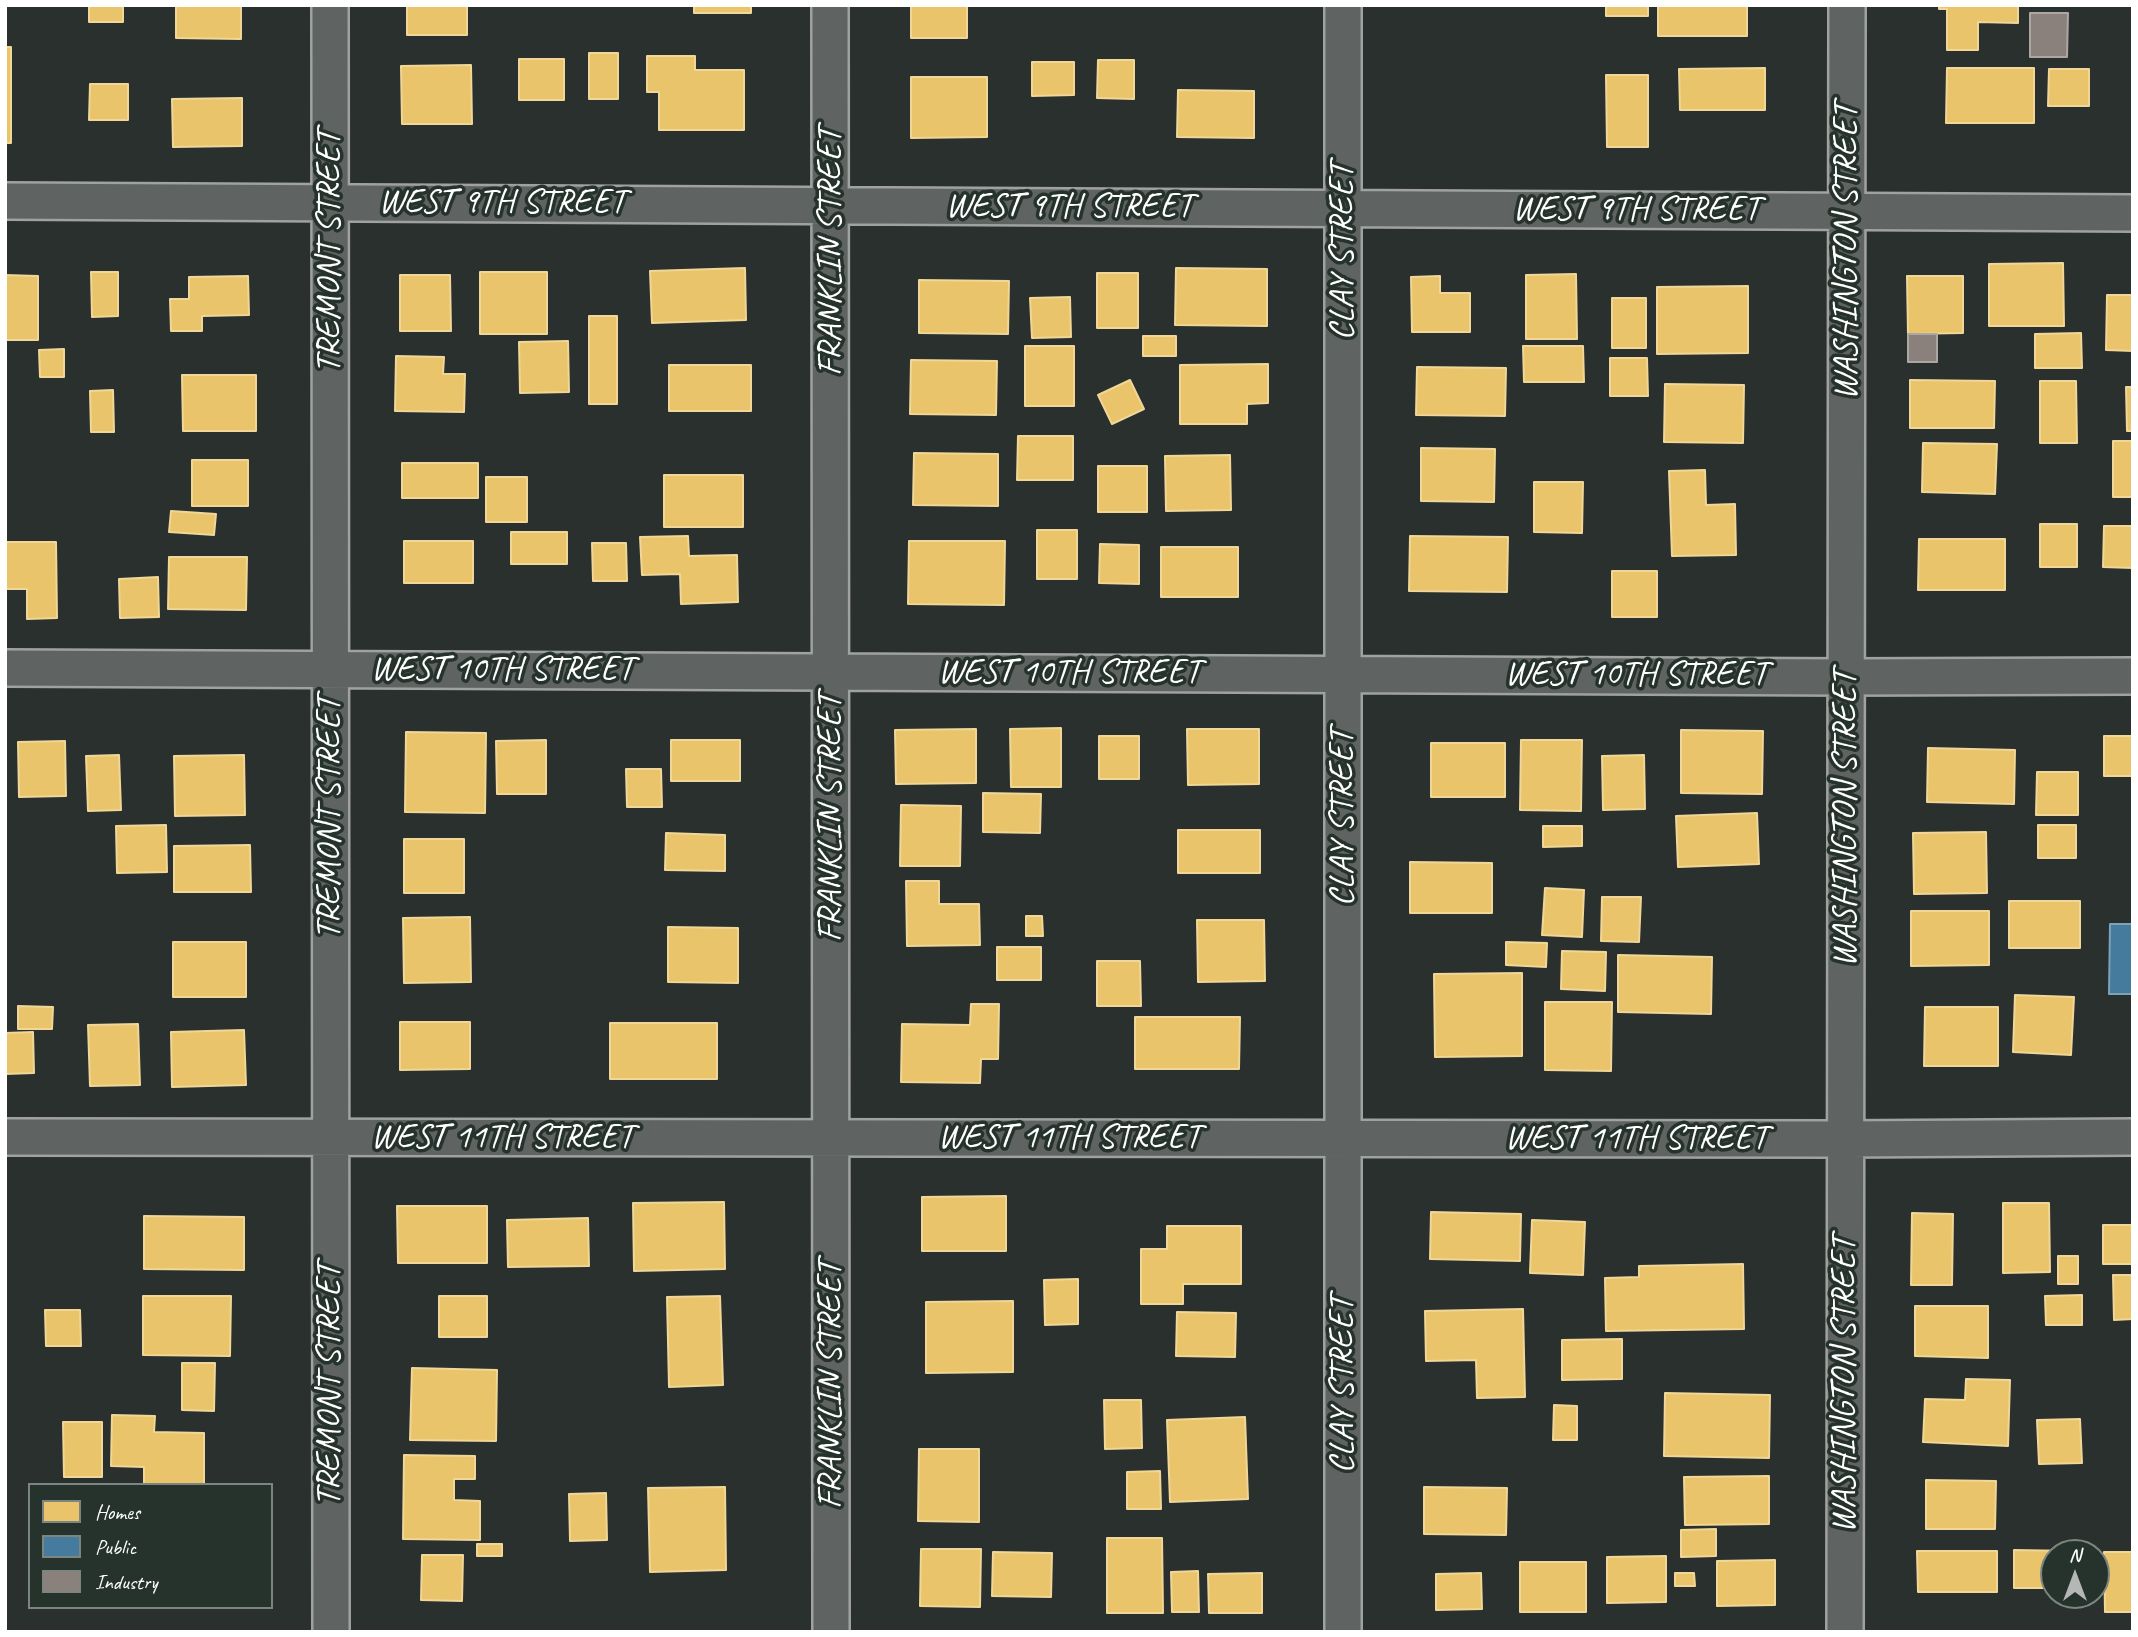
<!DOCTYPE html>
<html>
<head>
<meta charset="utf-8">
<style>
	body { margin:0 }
	#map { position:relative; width:2138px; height:1637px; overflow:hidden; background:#29302d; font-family:Caveat,sans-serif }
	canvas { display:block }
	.frame { position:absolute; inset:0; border:7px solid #fff; pointer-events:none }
	.legend { position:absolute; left:28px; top:1483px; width:245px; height:126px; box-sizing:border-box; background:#26332d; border:2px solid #7d8581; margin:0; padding:9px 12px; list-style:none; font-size:21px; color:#fff }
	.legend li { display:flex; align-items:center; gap:14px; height:35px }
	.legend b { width:35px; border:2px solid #7d8581 }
	.north { position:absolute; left:2040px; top:1539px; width:70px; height:70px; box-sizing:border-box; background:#26332d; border:2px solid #7d8581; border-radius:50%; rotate:0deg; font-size:19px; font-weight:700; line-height:28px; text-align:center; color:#fff }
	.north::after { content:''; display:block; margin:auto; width:24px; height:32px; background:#b4b7b6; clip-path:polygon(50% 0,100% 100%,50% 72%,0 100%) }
</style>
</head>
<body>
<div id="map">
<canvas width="2138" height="1637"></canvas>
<div class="frame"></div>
<ul class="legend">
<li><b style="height:19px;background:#e9c46a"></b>Homes</li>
<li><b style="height:19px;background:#457b9d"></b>Public</li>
<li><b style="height:19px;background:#8a817c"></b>Industry</li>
</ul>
<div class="north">N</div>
</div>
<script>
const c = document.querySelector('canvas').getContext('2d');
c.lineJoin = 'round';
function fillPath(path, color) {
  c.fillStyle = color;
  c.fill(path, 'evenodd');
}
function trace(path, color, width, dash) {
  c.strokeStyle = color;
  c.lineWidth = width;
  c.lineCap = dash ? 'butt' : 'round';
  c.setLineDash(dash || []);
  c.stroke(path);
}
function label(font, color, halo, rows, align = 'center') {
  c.font = font + ' Caveat,sans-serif';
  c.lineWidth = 7;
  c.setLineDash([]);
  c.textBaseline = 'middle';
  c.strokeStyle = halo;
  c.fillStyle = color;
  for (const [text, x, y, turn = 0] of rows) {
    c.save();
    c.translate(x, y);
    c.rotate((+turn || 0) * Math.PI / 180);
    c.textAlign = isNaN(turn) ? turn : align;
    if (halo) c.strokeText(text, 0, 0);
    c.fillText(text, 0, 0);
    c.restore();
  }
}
const homes = new Path2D(`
	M89 5H123V22H89Z
	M176 5H241V39L176 38Z
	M407 5H467V35H407Z
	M694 5H751V13H694Z
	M911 5H967V38H911Z
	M1606 5H1648V16H1606Z
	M1658 5H1747V36H1658Z
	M1939 5H2018V23L1978 22V50H1947V9H1939Z
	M5 47H11V143H5Z
	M589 53H618V99H589Z
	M647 56H695V70H744V130H659V92H647Z
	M519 59H564V100H519Z
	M1098 60H1134V99L1097 98Z
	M1032 62H1074V95L1032 96Z
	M471 65 472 124H402L401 66Z
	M1765 68V110H1680L1679 69Z
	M1947 68H2034V123H1946Z
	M2049 69H2089V106H2048Z
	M1606 75H1648V147H1607Z
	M911 77H987V137L911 138Z
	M90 84H128V120H89Z
	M1178 90 1254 91V138L1177 137Z
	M242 98V146L173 147 172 99Z
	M2063 263 2064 326H1989V264Z
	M745 268 746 320 652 323 650 271Z
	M1176 268 1267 269V326L1175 325Z
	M91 272H118V316L92 317Z
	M480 272H547V334H480Z
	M1097 273H1138V328H1097Z
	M1576 274 1577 339H1526V275Z
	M5 275 38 276V340H5Z
	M400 275H450L451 331H400Z
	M248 276 249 315 202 316V331H171L170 299H189V277Z
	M1440 276V293H1470V332H1412L1411 277Z
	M1907 276H1963V333L1908 334Z
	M919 280 1009 281 1008 334 919 333Z
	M1748 286V353L1657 354V287Z
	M2107 295H2133V351L2106 350Z
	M1070 297 1071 337 1032 338 1030 298Z
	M1612 298H1646V348H1612Z
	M589 316H617V404H589Z
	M2081 333 2082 368H2035V334Z
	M1143 336H1176V356H1143Z
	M568 341 569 392 520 393 519 342Z
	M1025 346H1074V406H1025Z
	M1523 346H1583L1584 382H1524Z
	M64 349V377H40L39 350Z
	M396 356 444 357 443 374H465L464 412 395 411Z
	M1610 358H1647L1648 396H1610Z
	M911 360 997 361 996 415 910 414Z
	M1268 364V403L1247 404V424H1180V365Z
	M669 365H751V411H669Z
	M1417 367 1506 368 1505 416 1416 415Z
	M182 375H256V431H183Z
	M1130 380 1144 409 1112 424 1098 395Z
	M1910 380 1995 381 1994 428H1910Z
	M2040 381H2076L2077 443H2040Z
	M1665 384 1744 385 1743 443 1664 442Z
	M2126 387H2133V431H2127Z
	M113 390 114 432H91L90 391Z
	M1018 436H1073V480H1017Z
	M2113 441H2133V497H2113Z
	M1923 443 1997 444 1995 494 1922 492Z
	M1421 448 1495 449 1494 502 1421 501Z
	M914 453 998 454V506L913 505Z
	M1230 455 1231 510 1166 511 1165 456Z
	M192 460H248V506H192Z
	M402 463H478V498H402Z
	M1098 466H1147V512H1098Z
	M1705 470 1706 505 1735 504 1736 555 1672 556 1669 471Z
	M664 475H743V527H664Z
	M486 477H527V522H486Z
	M1534 482H1583L1582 533 1534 532Z
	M171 511 216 514 214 535 169 532Z
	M2040 524H2077V567H2040Z
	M2104 526H2133V568L2103 567Z
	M1037 530H1077V579H1037Z
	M511 532H567V564H511Z
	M688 536 689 556 737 555 738 602 681 604 680 574 642 575 640 537Z
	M1410 536 1508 537 1507 592 1409 591Z
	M1919 539H2005V590H1918Z
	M404 541H473V583H404Z
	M909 541H1005L1004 605 908 604Z
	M5 542H56L57 618 27 619V589H5Z
	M592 543H626L627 581H593Z
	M1100 544 1139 545V584L1099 583Z
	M1161 547H1238V597H1161Z
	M169 557H247L246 610 168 609Z
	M1612 571H1657V617H1612Z
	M158 577 159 617 120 618 119 579Z
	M1061 728V787H1011L1010 729Z
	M976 729V783L896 784 895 730Z
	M1187 729H1259V784L1188 785Z
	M1681 730 1763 731 1762 794 1681 793Z
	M406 732 486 733 485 813 405 812Z
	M1099 736H1139V779H1099Z
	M2104 736H2133V776H2104Z
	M546 740V794H497L496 741Z
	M671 740H740V781H671Z
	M1521 740H1582L1581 811 1520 810Z
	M65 741 66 796 19 797 18 742Z
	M1431 743H1505V797H1431Z
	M1928 748 2015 750 2014 804 1927 802Z
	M119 755 121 810 88 811 86 756Z
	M244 755 245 815 175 816 174 756Z
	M1644 755 1645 809 1603 810 1602 756Z
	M626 769H661L662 807H627Z
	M2037 772H2078V815H2036Z
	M983 793 1041 794 1040 833 983 832Z
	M901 805 961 806 960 866H900Z
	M1757 813 1759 864 1678 867 1676 816Z
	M166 825 167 872 117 873 116 826Z
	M2038 825H2076V858H2038Z
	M1543 826H1582V846L1543 847Z
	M1178 830H1260V873H1178Z
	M1986 832 1987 893 1914 894 1913 833Z
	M666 833 725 835V871L665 870Z
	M404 839H464V893H404Z
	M250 845 251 892H174V846Z
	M1410 862 1492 863V913H1410Z
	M906 881H939V904H979L980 945 907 946Z
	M1545 888 1584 890 1582 937 1542 935Z
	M1602 897H1641L1639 942 1601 941Z
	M2009 901H2080V948H2009Z
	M1911 911H1989V965L1911 966Z
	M1026 916H1042L1043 936H1026Z
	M470 917 471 982 404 983 403 918Z
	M1197 920H1264L1265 981 1198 982Z
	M668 927 738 928V983L668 982Z
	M173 942H246V997H173Z
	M1506 942 1547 943 1546 967 1506 965Z
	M997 947H1041V980H997Z
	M1562 951 1606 952 1605 991 1561 989Z
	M1618 955 1712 957 1711 1014 1618 1012Z
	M1097 961H1140L1141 1006H1097Z
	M1522 973V1056L1435 1057 1434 974Z
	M2015 995 2074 997 2071 1055 2013 1052Z
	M1545 1002H1612L1611 1071 1545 1070Z
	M971 1004H999L998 1059H981L980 1083 901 1082 902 1024 970 1025Z
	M18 1006 53 1007 52 1029H18Z
	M1925 1007H1998V1066H1924Z
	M1135 1017H1240L1239 1069H1135Z
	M400 1022H470V1069L400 1070Z
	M610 1023H717V1079H610Z
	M138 1024 140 1085 90 1086 88 1025Z
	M244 1030 246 1085 172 1087 171 1032Z
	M33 1032 34 1073 5 1074V1033Z
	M1006 1196V1251H922V1197Z
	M724 1202 725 1269 634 1271 633 1203Z
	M2003 1203H2049L2050 1272 2003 1273Z
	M397 1206H487V1263H398Z
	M1431 1212 1521 1214 1520 1261 1430 1259Z
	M1912 1213 1953 1214 1952 1285H1911Z
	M144 1216 244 1217V1270L144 1269Z
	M588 1218 589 1266 508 1267 507 1220Z
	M1532 1220 1585 1222 1583 1275 1530 1273Z
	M2103 1225H2133V1264H2103Z
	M1167 1226H1241V1284H1183V1304H1141V1249H1167Z
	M2058 1256H2078V1284H2058Z
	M1743 1264 1744 1329 1606 1331 1605 1278 1639 1277V1266Z
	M2113 1275H2133V1319L2114 1320Z
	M1078 1279V1324L1045 1325 1044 1280Z
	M2082 1295V1325H2046L2045 1296Z
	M143 1296H231L230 1356 143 1355Z
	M439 1296H487V1337H439Z
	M720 1296 723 1385 669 1387 667 1297Z
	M1013 1301V1372L926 1373V1302Z
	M1915 1306H1988V1358L1915 1356Z
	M1523 1309 1525 1397 1477 1398 1476 1360 1426 1361 1425 1311Z
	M45 1310H80L81 1346H46Z
	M1177 1312 1236 1313 1235 1357 1176 1356Z
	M1622 1339V1379L1562 1380V1340Z
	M182 1363H215L214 1411 182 1410Z
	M412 1368 497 1370 496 1441 410 1440Z
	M1966 1379 2010 1380 2008 1446 1923 1442 1925 1399 1965 1400Z
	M1665 1393 1770 1395 1769 1458 1664 1456Z
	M1104 1400H1141L1142 1448 1105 1449Z
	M1554 1405 1577 1406V1440H1553Z
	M112 1415 155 1416 154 1432 204 1433V1485H144V1467L111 1466Z
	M1245 1417 1248 1499 1170 1502 1167 1420Z
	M2080 1419 2082 1463 2039 1464 2037 1420Z
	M63 1422H102V1477H64Z
	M919 1449H979V1522L918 1521Z
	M404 1455 475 1456V1479H454V1500L480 1501V1540L403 1539Z
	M1160 1471 1161 1509H1127V1472Z
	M1769 1476V1524L1685 1525 1684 1477Z
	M1926 1480 1996 1481 1995 1529H1926Z
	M725 1487 726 1570 650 1572 648 1488Z
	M1424 1487 1507 1488 1506 1535 1424 1534Z
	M606 1493 607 1540 570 1541 569 1494Z
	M1716 1529V1556L1681 1557V1530Z
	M1107 1538H1162L1163 1613H1107Z
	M477 1544H502V1556H477Z
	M921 1549H981L980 1607 920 1606Z
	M2014 1550 2073 1551V1553H2054V1588H2014Z
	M1917 1551H1997V1592H1918Z
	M993 1552 1052 1553 1051 1597 992 1596Z
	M2104 1552H2133V1612H2105Z
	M422 1555H463L462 1601 421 1600Z
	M1666 1556V1602L1607 1603V1557Z
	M1775 1560V1605L1717 1606V1561Z
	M1520 1562H1586V1612H1520Z
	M1198 1571 1199 1612H1172L1171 1572Z
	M1262 1573V1613H1209L1208 1574Z
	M1481 1573 1482 1609 1436 1610V1574Z
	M1675 1573H1694L1695 1586H1675Z`);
const public = new Path2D(`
	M2110 924H2133V994H2109Z`);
const industry = new Path2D(`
	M2030 13H2068L2067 57H2030Z
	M1908 334H1937V362H1908Z`);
const minor = new Path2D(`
	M330 5 331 1632
	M830 5 831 1632
	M5 201 2133 213
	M5 668 1846 677 2133 676
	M5 1137 1845 1139 2133 1137
	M1343 1632V5
	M1845 1632 1847 5`);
const streetNames = [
	["WEST 9TH STREET",502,203],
	["WEST 9TH STREET",1069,207],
	["WEST 9TH STREET",1636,210],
	["TREMONT STREET",330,252,-90],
	["FRANKLIN STREET",831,252,-90],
	["CLAY STREET",1343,252,-90],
	["WASHINGTON STREET",1847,252,-90],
	["WEST 10TH STREET",502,670],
	["WEST 10TH STREET",1069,673],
	["WEST 10TH STREET",1636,675],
	["TREMONT STREET",330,818,-90],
	["FRANKLIN STREET",831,818,-90],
	["CLAY STREET",1343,818,-90],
	["WASHINGTON STREET",1846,819,-90],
	["WEST 11TH STREET",502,1138],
	["WEST 11TH STREET",1069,1138],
	["WEST 11TH STREET",1636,1139],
	["TREMONT STREET",330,1385,-90],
	["FRANKLIN STREET",831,1385,-90],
	["CLAY STREET",1343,1385,-90],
	["WASHINGTON STREET",1845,1385,-90]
];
fillPath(homes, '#e9c46a');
trace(homes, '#f0d697', 2);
fillPath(public, '#457b9d');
trace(public, '#7da3ba', 2);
fillPath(industry, '#8a817c');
trace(industry, '#ada7a3', 2);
trace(minor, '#9fa2a0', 40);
trace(minor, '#5f6362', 35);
label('35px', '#fff', '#26332d', streetNames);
</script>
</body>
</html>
